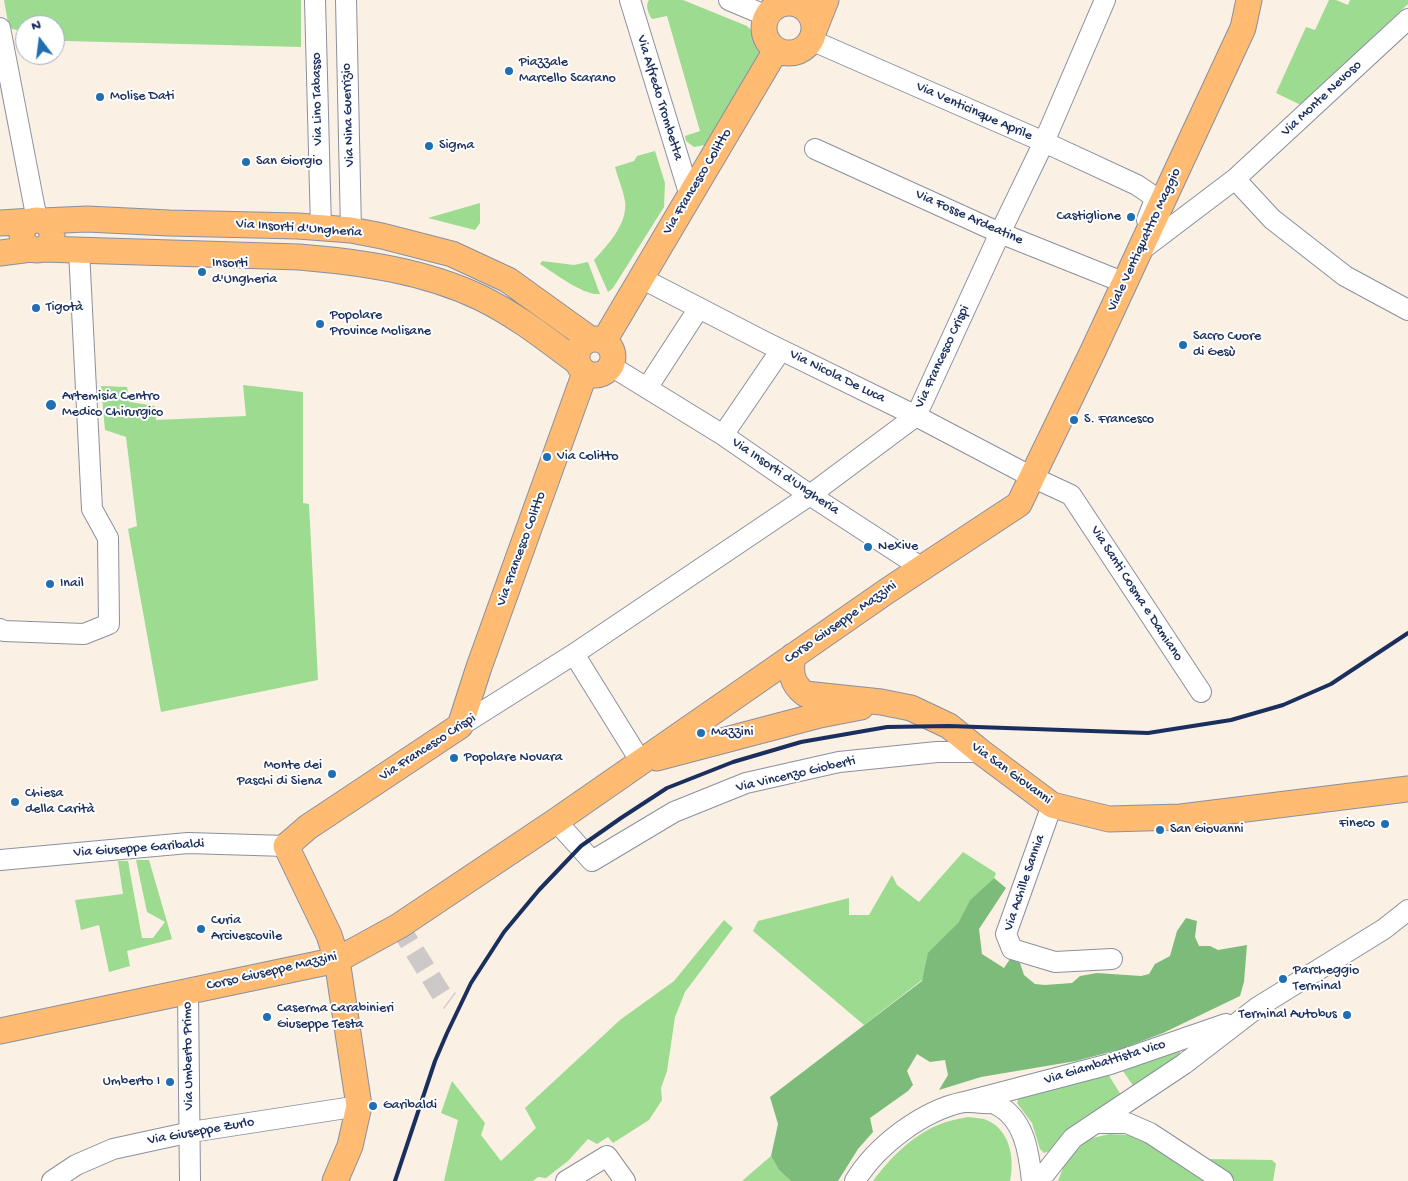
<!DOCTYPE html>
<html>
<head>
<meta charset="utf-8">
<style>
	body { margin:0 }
	#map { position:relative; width:1408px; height:1181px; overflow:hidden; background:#faf0e3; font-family:"Gochi Hand",sans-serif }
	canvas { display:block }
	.north { position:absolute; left:15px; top:15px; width:50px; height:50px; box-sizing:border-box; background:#fff; border:1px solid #a4acbf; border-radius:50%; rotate:345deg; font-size:14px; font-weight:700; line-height:20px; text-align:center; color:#1b2f5e }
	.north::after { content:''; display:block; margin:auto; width:18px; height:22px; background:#1f6fb2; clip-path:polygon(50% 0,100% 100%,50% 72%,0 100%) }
</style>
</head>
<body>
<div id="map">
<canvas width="1408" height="1181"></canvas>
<div class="north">N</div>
</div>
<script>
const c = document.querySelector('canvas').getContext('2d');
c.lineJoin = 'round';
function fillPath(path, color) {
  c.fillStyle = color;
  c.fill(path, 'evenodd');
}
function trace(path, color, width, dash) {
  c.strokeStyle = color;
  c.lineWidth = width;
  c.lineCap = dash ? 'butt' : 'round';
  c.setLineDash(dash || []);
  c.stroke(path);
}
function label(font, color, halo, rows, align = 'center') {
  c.font = font + ' "Gochi Hand",sans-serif';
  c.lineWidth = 4;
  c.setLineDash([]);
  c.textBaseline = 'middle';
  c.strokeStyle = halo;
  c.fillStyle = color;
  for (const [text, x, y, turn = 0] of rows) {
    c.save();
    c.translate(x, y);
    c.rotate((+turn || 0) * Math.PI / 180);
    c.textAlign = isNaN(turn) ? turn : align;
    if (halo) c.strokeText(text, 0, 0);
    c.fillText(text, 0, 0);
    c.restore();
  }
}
const green = new Path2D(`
	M4 0H301V47L65 41 55 39V25H25V32L9 28Z
	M649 0H683L747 26 757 36 760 47 758 61 705 145 694 147 686 141 685 136 700 131 667 16 652 19C648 13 645 6 649 0Z
	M1329 0H1336L1348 5 1350 0H1408V4L1301 105 1276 93 1306 27 1315 30Z
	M655 151 665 183 664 207 613 288 608 292 594 260C608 245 628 223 625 201 623 190 618 178 615 167L634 161 637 156Z
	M480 203V223L475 230 428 218Z
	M542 261 574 265 588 262 600 294C584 296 554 273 540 264Z
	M243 385 303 392V503L309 504 318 680 161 712 128 529 137 526 126 437 105 430 101 386 127 387 130 402 155 406 156 420 246 416Z
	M963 852 996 873 994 878 970 900 958 923 948 934 922 980 864 1025 753 931 758 921 849 898V915H869L892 875 897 885 919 902Z
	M136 860H149L172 939 127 951 130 966 109 972 99 925 81 930 75 900 123 894 118 861H128L142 938H153L165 922 147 912Z
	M724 920 733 928 685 992 675 1017 667 1071 661 1088 662 1100 649 1120 613 1143 608 1137 597 1144 588 1139 568 1161 546 1178 538 1177 533 1181H444L458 1120 441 1113 452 1081 485 1123 481 1135 501 1161 536 1128 525 1108 620 1020 674 981Z
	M1174 1051H1179L1181 1055 1134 1087 1123 1071Z
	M1108 1074 1121 1095C1095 1111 1066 1124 1050 1151L1044 1153 1040 1149 1032 1123 1017 1103 1019 1097Z
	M968 1117C973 1118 980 1118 984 1119 1010 1128 1015 1158 1010 1181H873C889 1159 913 1135 938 1125 947 1121 958 1119 968 1117Z
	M1109 1134 1128 1135 1150 1144 1208 1181H1058L1067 1158 1089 1139Z
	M771 1156 779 1170 791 1181H742Z
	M1207 1159 1272 1160 1276 1164 1273 1181H1229Z`);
const forest = new Path2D(`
	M994 878 1006 888 979 929 982 954 1004 968 1010 959 1020 963 1024 975 1035 984 1045 985 1072 983 1080 976 1097 973 1141 976 1149 974 1155 964 1170 956 1177 931 1186 918 1197 921 1195 937 1199 946H1210L1218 950 1247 945 1244 982 1240 996 1163 1033 1121 1049 1076 1061 981 1077 939 1090 948 1075 945 1060 930 1062 917 1054 907 1071 913 1085 908 1091 870 1118 873 1132 858 1149 838 1181H791L779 1170 771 1156 778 1124 770 1097 922 981 928 953 958 923 970 900Z`);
const minorTunnel = new Path2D(`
	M399 926 442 995 450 1001`);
const minor = new Path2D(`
	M315 0 321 228
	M346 0 351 230
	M630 0 690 196
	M729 0 767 16
	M780 0 781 4
	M0 28 37 220
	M811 40 1044 142 1137 185 1153 196 1154 202 1147 220
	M815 149 1000 233 1125 283
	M1235 179 1272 219 1345 276 1408 310
	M1140 251 1235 179 1408 19
	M641 278 765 342 916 416 1032 477 1071 495 1201 692
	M611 366 723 435 810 495 922 568
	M647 388 699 308
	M723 435 781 350
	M0 629 4 631 84 634 109 624 108 538 92 509 79 250
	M574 654 641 762
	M460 726 574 654 810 495 916 416 1000 233 1044 142 1105 0
	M1052 805 1006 934 1012 949 1055 962 1112 959
	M556 821 592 861 674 812 746 783 839 762 937 752H981
	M0 860 188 843 286 846
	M188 992 190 1181
	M965 1102 1110 1064 1226 1024
	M1096 1123H1127L1150 1133 1223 1181
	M52 1181 76 1165 113 1149 191 1132 359 1106
	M566 1181 607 1156 625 1181
	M855 1181C876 1146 923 1110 964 1102 969 1101 977 1103 983 1103 987 1103 994 1103 997 1105 1025 1119 1029 1154 1032 1181
	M1039 1181 1073 1138 1184 1064 1258 1007 1384 929 1408 910`);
const major = new Path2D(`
	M764 28a25 25 0 1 1 50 0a25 25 0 1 1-50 0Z
	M814 30 826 0
	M22 235a15 15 0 1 1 30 0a15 15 0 1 1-30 0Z
	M42 221 87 219 169 223 298 226 351 230 382 236 452 254 508 280 590 339
	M0 223 32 221
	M43 249 299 257C361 262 425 271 481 298 516 315 546 339 577 362
	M0 253 31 249
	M577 357a18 18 0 1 1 36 0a18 18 0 1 1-36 0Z
	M604 341 776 50
	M793 656C790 672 791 683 805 694L881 702 911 708 949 726 981 752 1052 805 1109 819 1181 817 1408 789
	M657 758 820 715 861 707
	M0 1031 337 960 399 926 556 821 887 591 1019 504 1093 351 1243 28 1249 0
	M335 1181 350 1146 359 1106 337 960 329 935 286 846 308 827 460 726 479 667 585 373`);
const rail = new Path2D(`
	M395 1181 435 1061 447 1033 471 983 504 932 539 890 581 846 621 818 667 788 733 762 801 742 887 727 949 726 1148 733 1231 720 1283 705 1331 684 1408 633`);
const markers = [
	[509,71,5,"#1f6fb2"],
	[100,97,5,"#1f6fb2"],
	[429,146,5,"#1f6fb2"],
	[246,162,5,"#1f6fb2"],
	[1131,217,5,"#1f6fb2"],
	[202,272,5,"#1f6fb2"],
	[36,308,5,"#1f6fb2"],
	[320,324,5,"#1f6fb2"],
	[1183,345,5,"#1f6fb2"],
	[51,405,6,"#1f6fb2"],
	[1074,420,5,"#1f6fb2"],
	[547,457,5,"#1f6fb2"],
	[868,547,5,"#1f6fb2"],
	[50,584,5,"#1f6fb2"],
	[701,733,5,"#1f6fb2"],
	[454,758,5,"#1f6fb2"],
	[332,774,5,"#1f6fb2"],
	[15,802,5,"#1f6fb2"],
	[1385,824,5,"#1f6fb2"],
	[1160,830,5,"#1f6fb2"],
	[201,929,5,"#1f6fb2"],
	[1283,979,5,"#1f6fb2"],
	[1347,1015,5,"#1f6fb2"],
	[267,1017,5,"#1f6fb2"],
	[170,1082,5,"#1f6fb2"],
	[373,1106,5,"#1f6fb2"]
];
const poiNames = [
	["Piazzale",519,63],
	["Marcello Scarano",519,79],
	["Molise Dati",110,97],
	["Sigma",439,146],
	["San Giorgio",256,162],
	["Castiglione",1121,217,"right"],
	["Insorti",212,264],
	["d'Ungheria",212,280],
	["Tigotà",46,308],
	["Popolare",330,316],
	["Province Molisane",330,332],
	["Sacro Cuore",1193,337],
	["di Gesù",1193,353],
	["Artemisia Centro",62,397],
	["Medico Chirurgico",62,413],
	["S. Francesco",1084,420],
	["Via Colitto",557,457],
	["Nexive",878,547],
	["Inail",60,584],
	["Mazzini",711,733],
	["Popolare Novara",464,758],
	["Monte dei",322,766,"right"],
	["Paschi di Siena",322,782,"right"],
	["Chiesa",25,794],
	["della Carità",25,810],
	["Fineco",1375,824,"right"],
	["San Giovanni",1170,830],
	["Curia",211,921],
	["Arcivescovile",211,937],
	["Parcheggio",1293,971],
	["Terminal",1293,987],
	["Caserma Carabinieri",277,1009],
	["Giuseppe Testa",277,1025],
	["Terminal Autobus",1337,1015,"right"],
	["Umberto I",160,1082,"right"],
	["Garibaldi",383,1106]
];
const streetNames = [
	["Via Alfredo Trombetta",659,98,73],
	["Via Lino Tabasso",318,99,-91],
	["Via Monte Nevoso",1322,99,-43],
	["Via Venticinque Aprile",974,112,24],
	["Via Nina Guerrizio",349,115,-92],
	["Via Francesco Colitto",698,182,-59],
	["Via Fosse Ardeatine",969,218,24],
	["Via Insorti d'Ungheria",299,229,4],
	["Viale Ventiquattro Maggio",1145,240,-65],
	["Via Francesco Crispi",943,357,-65],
	["Via Nicola De Luca",837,377,26],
	["Via Insorti d'Ungheria",785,477,34],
	["Via Francesco Colitto",522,549,-70],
	["Via Santi Cosma e Damiano",1136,594,57],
	["Corso Giuseppe Mazzini",841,623,-35],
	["Via Francesco Crispi",428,748,-33],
	["Via San Giovanni",1011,774,36],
	["Via Vincenzo Gioberti",796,775,-13],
	["Via Giuseppe Garibaldi",139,849,-4],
	["Via Achille Sannia",1025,883,-71],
	["Corso Giuseppe Mazzini",272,972,-13],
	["Via Umberto Primo",189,1056,-91],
	["Via Giambattista Vico",1105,1063,-17],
	["Via Giuseppe Zurlo",201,1132,-10]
];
fillPath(green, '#9cdb90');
fillPath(forest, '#7dbb7a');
trace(minorTunnel, '#cdc9c8', 20, [20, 10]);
trace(minor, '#8a90a0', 22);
trace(major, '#8a90a0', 27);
trace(minor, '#fff', 20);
trace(major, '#febb71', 25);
trace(rail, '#1b2f5e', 4);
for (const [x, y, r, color] of markers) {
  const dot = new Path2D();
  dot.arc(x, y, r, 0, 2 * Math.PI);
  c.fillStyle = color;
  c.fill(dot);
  trace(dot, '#fff', 2);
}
label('14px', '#1b2f5e', '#fff', poiNames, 'left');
label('14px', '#1b2f5e', '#fff', streetNames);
</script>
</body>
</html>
